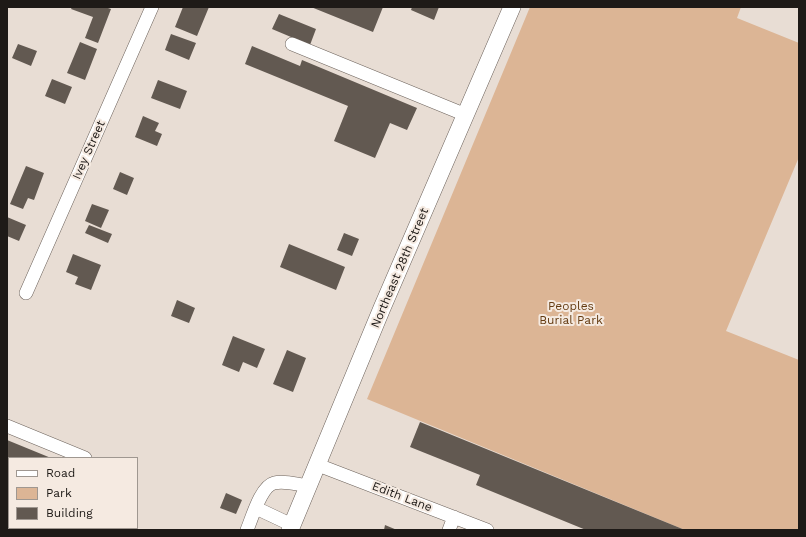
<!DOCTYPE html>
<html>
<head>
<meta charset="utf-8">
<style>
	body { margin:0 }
	#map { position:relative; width:806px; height:537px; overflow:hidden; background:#e8ddd4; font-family:"Work Sans",sans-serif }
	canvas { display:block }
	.frame { position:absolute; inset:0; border:8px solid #1e1a17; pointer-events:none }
	.legend { position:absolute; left:8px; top:457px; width:130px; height:72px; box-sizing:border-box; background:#f5eae1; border:1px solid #9f9790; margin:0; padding:5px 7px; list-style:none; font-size:12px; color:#1e1a17 }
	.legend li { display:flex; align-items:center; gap:8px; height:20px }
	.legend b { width:20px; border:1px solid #9f9790 }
</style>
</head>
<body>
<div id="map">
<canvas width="806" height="537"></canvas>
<div class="frame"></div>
<ul class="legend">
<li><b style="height:5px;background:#fff"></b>Road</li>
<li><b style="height:11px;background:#dcb595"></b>Park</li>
<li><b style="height:11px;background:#625951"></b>Building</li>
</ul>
</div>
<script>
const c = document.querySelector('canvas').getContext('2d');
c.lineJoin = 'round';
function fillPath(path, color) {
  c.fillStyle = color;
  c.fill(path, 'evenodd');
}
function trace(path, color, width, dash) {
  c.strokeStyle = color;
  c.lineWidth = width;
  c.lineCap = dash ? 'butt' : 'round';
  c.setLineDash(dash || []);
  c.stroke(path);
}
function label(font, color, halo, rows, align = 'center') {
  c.font = font + ' "Work Sans",sans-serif';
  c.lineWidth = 4;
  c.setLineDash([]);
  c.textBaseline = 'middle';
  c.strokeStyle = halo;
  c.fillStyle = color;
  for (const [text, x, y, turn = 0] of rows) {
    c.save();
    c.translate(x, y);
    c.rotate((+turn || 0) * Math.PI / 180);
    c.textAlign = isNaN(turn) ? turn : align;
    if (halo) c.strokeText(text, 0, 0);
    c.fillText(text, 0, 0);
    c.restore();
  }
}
const green = new Path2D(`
	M530 7H741L737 18 799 43V157L726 331 799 360V530H685L367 399Z`);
const building = new Path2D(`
	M72 7H105L111 9 98 43 85 38 93 17 71 9Z
	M183 7H209L197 36 175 27Z
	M311 7H383L373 32Z
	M412 7H439L434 20 411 10Z
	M279 14 316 29 310 45 272 29Z
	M171 34 196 43 189 60 165 50Z
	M80 42 97 49 85 80 67 73Z
	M18 44 37 51 31 66 12 58Z
	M252 46 300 66 302 60 417 108 407 130 390 123 375 158 334 141 348 106 245 64Z
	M52 79 72 87 65 104 45 96Z
	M158 80 187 91 180 109 151 98Z
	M143 116 159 123 155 131 162 134 157 146 135 137Z
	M26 166 44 173 34 200 28 198 23 209 10 204Z
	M120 172 134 178 127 195 113 189Z
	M92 204 109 210 101 228 85 221Z
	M7 217 26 225 19 241 7 236Z
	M89 225 112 234 108 243 85 233Z
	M344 233 359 239 352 256 337 250Z
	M289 244 345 267 336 290 280 267Z
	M73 254 101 265 91 290 75 284 78 277 66 272Z
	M177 300 195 308 189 323 171 316Z
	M233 336 265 349 257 368 243 362 239 372 222 365Z
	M287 350 306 358 293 392 273 384Z
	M420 422 685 530H586L476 485 480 475 410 447Z
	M7 440 51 458H9V506L7 505Z
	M226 493 242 500 236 514 220 508Z
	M385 525 397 530H384Z
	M63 528H83L82 530H68Z`);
const minor = new Path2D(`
	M292 44 466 115
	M26 293 152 7
	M7 426 85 458
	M318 465 487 530
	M256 508 292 525
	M102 530 103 528
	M247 530C252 518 261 486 274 483 285 480 298 485 309 486
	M449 530 454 517`);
const major = new Path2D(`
	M290 530 382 308 512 7`);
const streetNames = [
	["Ivey Street",89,150,-66],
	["Northeast 28th Street",400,268,-67],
	["Edith Lane",402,497,21]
];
const parkNames = [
	["Peoples",571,306],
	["Burial Park",571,320]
];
fillPath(green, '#dcb595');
fillPath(building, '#625951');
trace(minor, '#6d635c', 14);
trace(major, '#6d635c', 18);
trace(minor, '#fff', 13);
trace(major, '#fff', 17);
label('12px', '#1e1a17', '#f5eae1', streetNames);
label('12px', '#653c12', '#f5eae1', parkNames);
</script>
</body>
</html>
